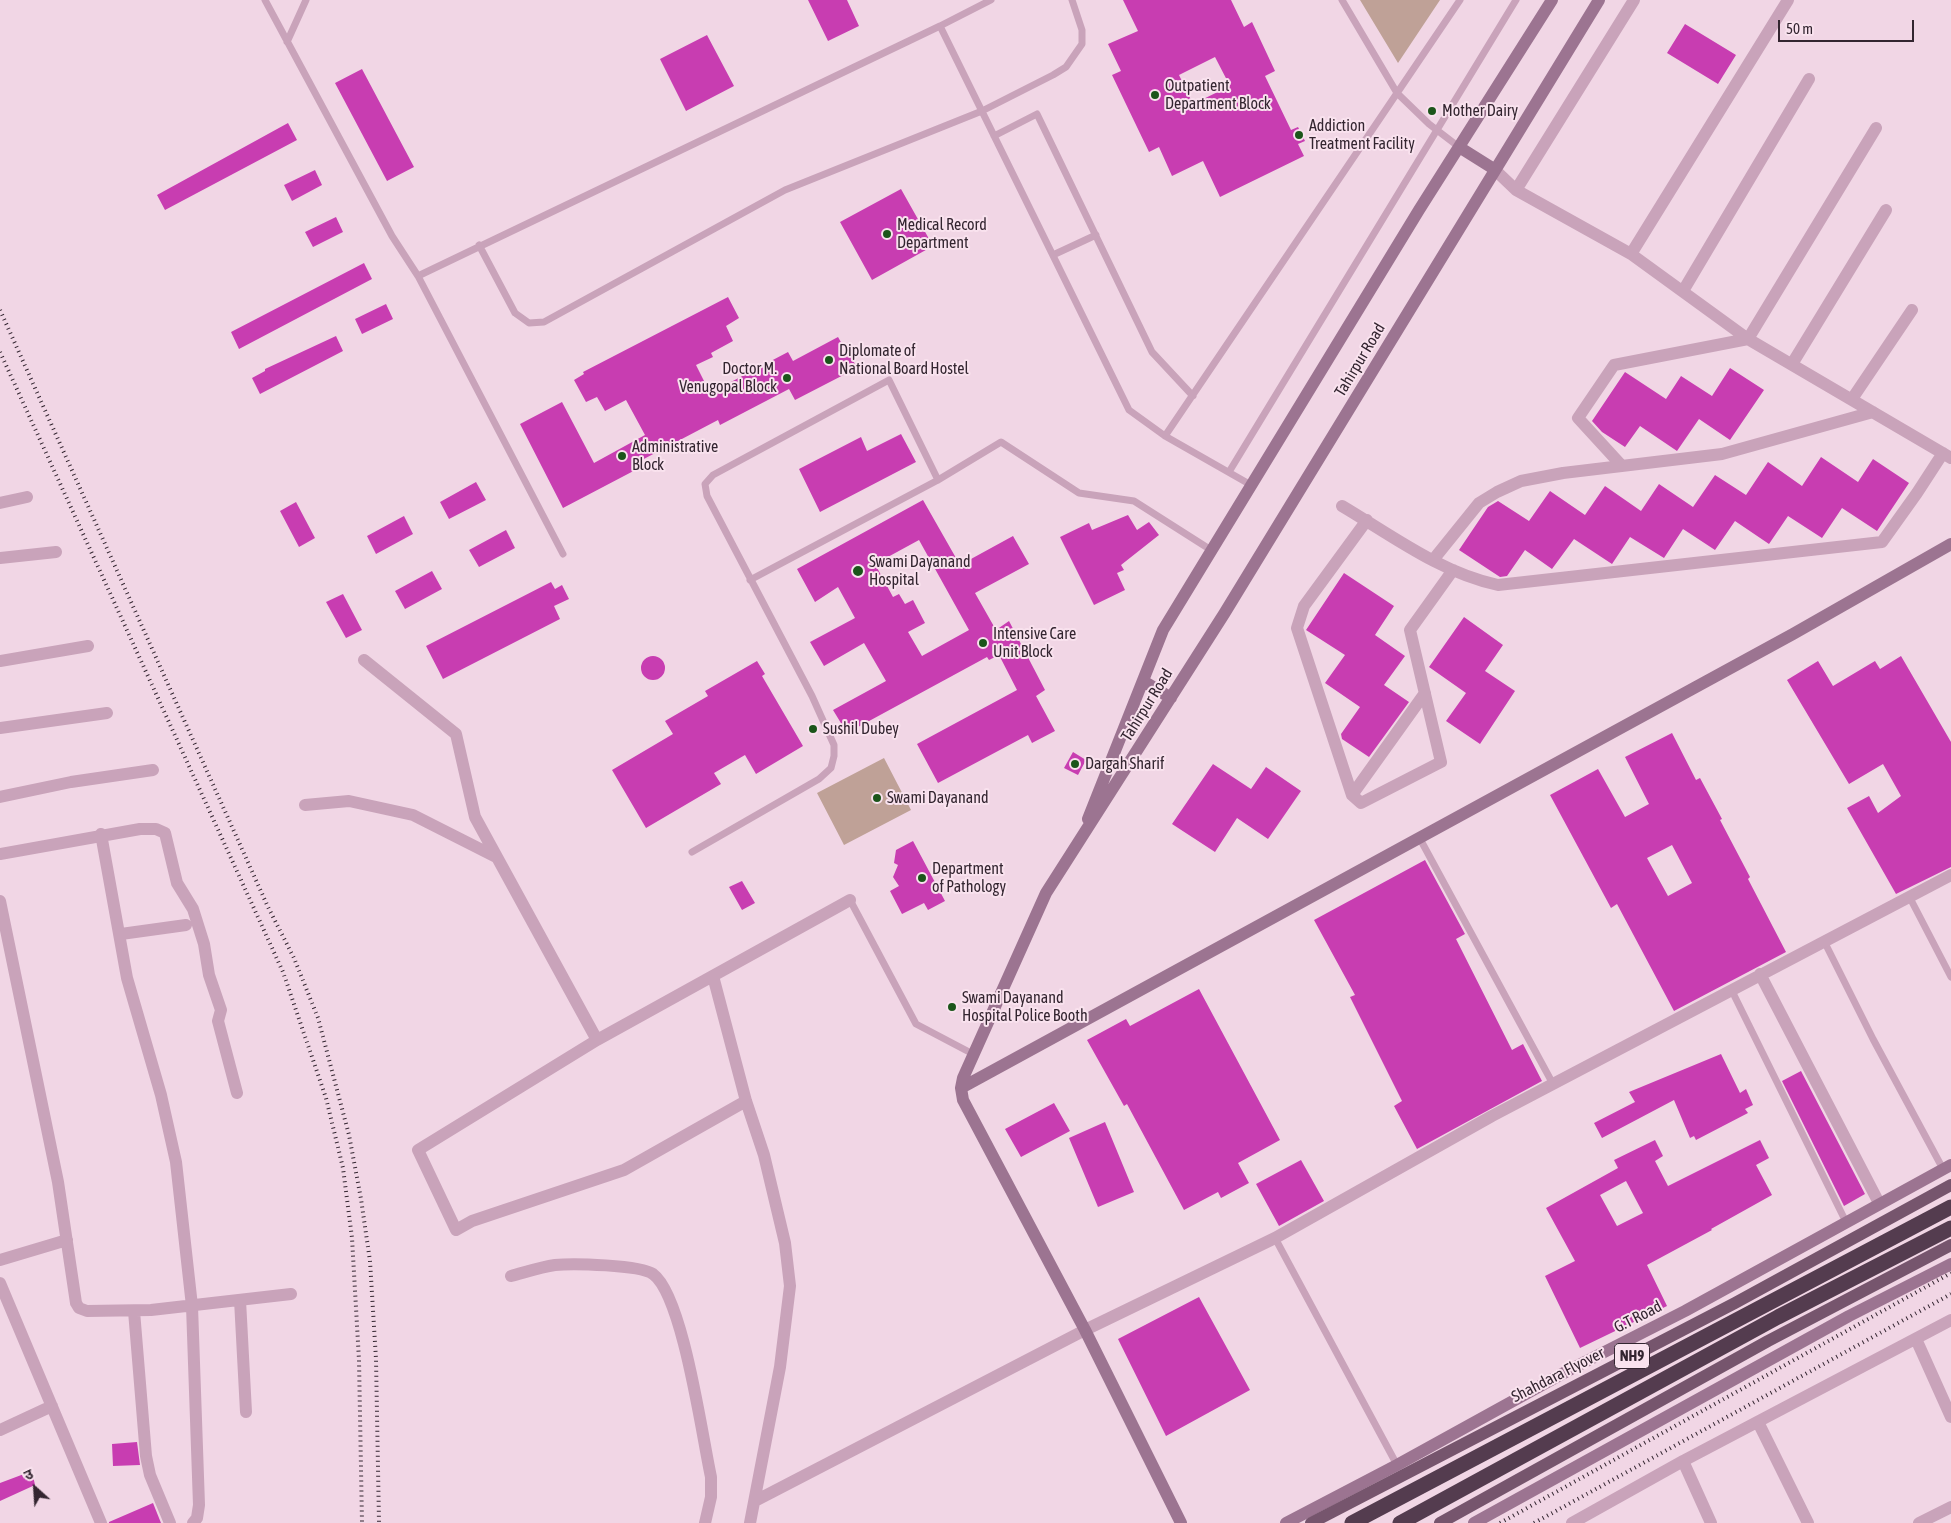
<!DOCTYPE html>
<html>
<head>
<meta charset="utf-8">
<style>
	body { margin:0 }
	#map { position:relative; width:1951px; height:1523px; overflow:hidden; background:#f1d6e5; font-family:"Asap Condensed","Noto Sans Devanagari",sans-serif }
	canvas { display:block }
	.north { position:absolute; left:10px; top:1463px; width:50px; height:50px; -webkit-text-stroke:4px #f9e2ee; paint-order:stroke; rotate:334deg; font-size:14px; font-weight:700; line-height:20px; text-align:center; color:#332530 }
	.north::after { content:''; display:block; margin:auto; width:18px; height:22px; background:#332530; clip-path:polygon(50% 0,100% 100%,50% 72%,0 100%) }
	.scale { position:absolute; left:1778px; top:20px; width:136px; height:22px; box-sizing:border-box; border:2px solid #332530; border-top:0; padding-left:6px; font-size:15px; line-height:18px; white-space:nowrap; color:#332530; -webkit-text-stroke:4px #f9e2ee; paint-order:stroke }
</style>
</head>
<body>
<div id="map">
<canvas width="1951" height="1523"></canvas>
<div class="north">उ</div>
<div class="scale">50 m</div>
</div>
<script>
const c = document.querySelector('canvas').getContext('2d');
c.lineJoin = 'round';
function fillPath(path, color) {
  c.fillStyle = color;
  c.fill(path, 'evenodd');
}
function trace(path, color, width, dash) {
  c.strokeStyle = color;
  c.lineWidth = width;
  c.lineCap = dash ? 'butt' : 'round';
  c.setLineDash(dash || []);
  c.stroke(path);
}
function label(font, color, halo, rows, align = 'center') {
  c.font = font + ' "Asap Condensed",sans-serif';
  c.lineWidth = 4;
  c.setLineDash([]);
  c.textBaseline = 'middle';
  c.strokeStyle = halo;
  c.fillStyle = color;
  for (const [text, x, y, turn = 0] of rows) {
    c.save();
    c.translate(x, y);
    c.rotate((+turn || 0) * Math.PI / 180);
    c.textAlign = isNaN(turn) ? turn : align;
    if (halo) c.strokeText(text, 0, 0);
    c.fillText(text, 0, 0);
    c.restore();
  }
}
const green = new Path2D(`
	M1360 0H1440L1398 63Z
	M884 758 911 810 844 845 817 793Z`);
const building = new Path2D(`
	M808 0H847L859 26 828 41Z
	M1123 0H1231L1244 27 1252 22 1275 71 1265 76 1291 130 1298 127 1305 141 1298 144 1304 156 1220 197 1203 161 1172 176 1159 147 1149 152 1112 75 1121 71 1108 44 1138 31ZM1215 57 1230 86 1193 104 1179 75Z
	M1685 24 1736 55 1718 84 1667 53Z
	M707 35 734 86 686 111 660 59Z
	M362 69 414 167 387 181 335 83Z
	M288 123 297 140 165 210 157 195Z
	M315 170 322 185 292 201 284 185Z
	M901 189 933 246 872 280 840 222Z
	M336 217 343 232 313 247 305 232Z
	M364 263 372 279 239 349 231 332Z
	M728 297 739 318 726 326 733 341 711 353 713 357 696 365 710 393 788 352 793 361 838 337 842 344 844 343 857 368 795 400 789 389 720 425 718 420 640 461 643 466 563 508 520 424 562 402 594 463 645 435 626 400 605 411 597 397 586 402 574 380 584 374 583 372Z
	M386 304 393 319 362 334 355 319Z
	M336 336 343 351 260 394 252 378 265 371V369Z
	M1730 368 1764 390 1730 440 1699 419 1677 451 1640 426 1625 447 1602 432 1592 421 1625 372 1666 399 1681 376 1712 396Z
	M901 434 916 462 820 512 799 469 861 437 867 451Z
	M1821 457 1858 482 1873 459 1909 483 1877 531 1842 508 1822 538 1788 516 1769 544 1735 521 1715 550 1683 529 1664 558 1630 537 1612 564 1574 539 1552 569 1525 550 1507 576 1500 577 1459 550 1488 507 1498 501 1529 521 1550 491 1585 515 1605 486 1641 511 1659 484 1693 507 1715 475 1746 495 1768 462 1802 486Z
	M476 482 486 500 449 519 440 502Z
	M923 500 960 565 1013 536 1029 564 975 593 996 630 1009 621 1045 690 1036 696 1055 731 1032 743 1028 735 938 783 917 744 1017 690 999 655 989 660 987 657 847 733 833 710 886 681 864 643 824 666 810 642 855 618 838 587 815 602 797 569ZM919 540 969 630 922 656 908 632 925 623 913 600 905 604 899 594 893 597 875 564Z
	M296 502 315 538 299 547 280 511Z
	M1128 515 1137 530 1149 522 1159 535 1121 565 1124 570 1117 573 1125 590 1094 605 1060 537 1089 523 1092 530Z
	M404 516 413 534 376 554 367 536Z
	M506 530 515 548 479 567 469 550Z
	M432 571 442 589 405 609 395 591Z
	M1344 573 1394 606 1375 635 1405 656 1384 685 1409 702 1369 757 1342 739 1341 734 1360 707 1325 683 1345 655 1306 630Z
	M551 582 555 589 562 585 569 599 554 606 560 619 443 679 426 646Z
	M343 594 362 630 346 638 326 602Z
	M1464 617 1503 645 1485 671 1515 691 1480 744 1446 721 1466 693 1429 667Z
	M1901 656 1951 742V867L1896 894 1847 808 1869 796 1878 813 1901 796 1883 764 1849 784 1787 680 1818 661 1833 686 1875 661 1880 669Z
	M641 668a12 12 0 1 1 24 0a12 12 0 1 1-24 0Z
	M757 661 765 674 762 676 803 746 756 774 745 755 714 773 721 784 646 828 612 770 673 734 665 721 708 696 705 691Z
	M1672 733 1696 780 1700 778 1722 819 1720 820 1750 877 1748 879 1786 952 1674 1011 1617 904 1611 908 1550 795 1598 769 1625 817 1649 804 1625 757ZM1672 845 1692 883 1668 896 1647 858Z
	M1073 752 1086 760 1078 775 1064 768Z
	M1213 764 1251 789 1266 767 1301 791 1268 839 1237 818 1215 852 1172 824Z
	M913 841 945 901 928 910 924 903 902 914 890 891 899 886 893 877 898 865 894 863 896 850Z
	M1425 860 1465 934 1456 939 1512 1050 1523 1044 1542 1081 1417 1149 1394 1106 1402 1101 1350 997 1355 995 1314 920Z
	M742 881 755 903 742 910 729 887Z
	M1199 989 1280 1140 1238 1163 1249 1183 1221 1198 1218 1192 1184 1210 1127 1104 1124 1106 1087 1040 1126 1019 1130 1026Z
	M1721 1054 1740 1093 1746 1089 1753 1105 1745 1109 1748 1113 1696 1140 1694 1136 1690 1138 1674 1100 1602 1138 1594 1123 1635 1102 1629 1092Z
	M1801 1071 1865 1194 1844 1206 1782 1081Z
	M1054 1103 1070 1131 1021 1157 1005 1129Z
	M1105 1122 1134 1192 1098 1207 1069 1138Z
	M1655 1140 1663 1156 1655 1161 1668 1186 1760 1140 1769 1158 1756 1165 1772 1195 1711 1229 1712 1230 1647 1265 1667 1306 1580 1348 1545 1276 1575 1261 1546 1208 1618 1168 1614 1160ZM1626 1181 1643 1213 1617 1226 1600 1195Z
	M1301 1160 1324 1201 1279 1226 1256 1184Z
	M1199 1297 1250 1390 1166 1436 1118 1339Z
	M137 1442 140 1465 113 1466 112 1444Z
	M32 1471 35 1485 0 1501V1483Z
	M153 1503 161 1523H109V1522Z`);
const lane = new Path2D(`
	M265 0 392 236 418 276 563 554
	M991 0 940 26 1129 410 1165 436 1251 485
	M1342 0 1397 93 1429 124 1459 147
	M287 42 306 0
	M994 136 1037 114 1152 352 1193 396
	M479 245 515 313 529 323 544 322 785 190 982 111 1053 75 1066 67 1082 44V30L1072 0
	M1053 255 1096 235
	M418 276 940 26
	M1165 436 1460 0
	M1229 472 1516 0
	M750 580 938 480 1001 442 1079 493 1134 501 1211 550
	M1419 837 1553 1084
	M692 852 819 779 831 768 834 756V745L812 696 707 496 705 484 713 475 889 380 938 480
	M1910 898 1951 977
	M850 900 916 1024 973 1054
	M1824 941 1873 1039 1943 1169
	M1731 989 1846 1222
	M1275 1238 1397 1465`);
const street = new Path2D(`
	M1494 169 1516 190 1631 254 1748 339 1951 458
	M1516 190 1634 0
	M1631 254 1788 0
	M1683 291 1809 79
	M1792 364 1886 210
	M1852 399 1912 310
	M1622 466 1578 418 1614 365 1748 339 1876 128
	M0 503 27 497
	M1342 506C1391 535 1441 573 1498 585L1882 542 1917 493 1943 453
	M1367 520 1304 606 1297 628 1352 795 1361 803 1441 762 1410 630 1453 570
	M0 558 56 552
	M1433 560 1479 503 1497 492 1521 481 1563 473 1722 454 1873 412
	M364 660 456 734 475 817 597 1040 850 900
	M0 661 88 646
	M0 728 107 713
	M1352 795 1425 693
	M0 797 71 782 153 770
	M305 805 349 801 413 815 496 857
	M101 834 127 978 161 1095 176 1162 192 1306 199 1505 197 1518 193 1523
	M0 854 140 829H156L165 833 177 883 193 909 204 944 209 975 221 1010 218 1021 237 1093
	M0 901 58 1182 76 1303 79 1308 87 1311 151 1310 291 1294
	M121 934 186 925
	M1760 974 1879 1203
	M713 976 746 1101 764 1155 785 1243 790 1286 780 1367 750 1523
	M597 1040 418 1150 456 1230 472 1221 624 1170 746 1101
	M0 1260 67 1240
	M511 1276C526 1272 541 1267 555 1265 573 1263 640 1265 653 1274 683 1296 702 1436 711 1477V1497L705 1523
	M0 1283 101 1523
	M240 1300 246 1412
	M134 1311 146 1456 150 1475 170 1523
	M1916 1339 1951 1417
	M1758 1422 1808 1523
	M0 1430 52 1406
	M1683 1461 1711 1523
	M755 1501 1085 1330 1275 1238 1492 1116 1951 875
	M1572 1523 1683 1461 1951 1320
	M1919 1523 1951 1507`);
const secondary = new Path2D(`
	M1459 147 1494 169
	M1143 681 1171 698
	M1088 819 1163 630 1419 210 1552 0
	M961 1088 1793 634 1951 544
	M1181 1523 1085 1330 963 1100 961 1088 963 1078 1046 893 1224 614 1599 0
	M1286 1523 1397 1465 1571 1369 1685 1311 1951 1165
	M1474 1523 1849 1316 1951 1264`);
const primary = new Path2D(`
	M1311 1523 1735 1303 1951 1185
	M1440 1523 1768 1341 1951 1245`);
const highway = new Path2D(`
	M1352 1523 1951 1207
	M1400 1523 1778 1317 1951 1228`);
const rail = new Path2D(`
	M0 310 268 907 294 958 318 1018 349 1135 361 1199 370 1261 376 1359 379 1523
	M0 352 283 972 326 1098 343 1168 352 1238 359 1360 362 1523
	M1500 1523 1951 1273
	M1534 1523 1951 1294`);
const markers = [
	[1155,95,5,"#1b551a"],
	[1432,111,5,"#1b551a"],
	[1299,135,5,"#1b551a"],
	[887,234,5,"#1b551a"],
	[829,360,5,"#1b551a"],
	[787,378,5,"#1b551a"],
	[622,456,5,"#1b551a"],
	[858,571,6,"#1b551a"],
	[983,643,5,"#1b551a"],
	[813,729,5,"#1b551a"],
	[1075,764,5,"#1b551a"],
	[877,798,5,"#1b551a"],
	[922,878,5,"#1b551a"],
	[952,1007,5,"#1b551a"]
];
const shields = [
	[1632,1356,35]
];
const shieldNames = [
	["NH9",1632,1356]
];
const poiNames = [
	["Outpatient",1165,86],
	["Department Block",1165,104],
	["Mother Dairy",1442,111],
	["Addiction",1309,126],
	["Treatment Facility",1309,144],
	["Medical Record",897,225],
	["Department",897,243],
	["Diplomate of",839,351],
	["National Board Hostel",839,369],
	["Doctor M.",777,369,"right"],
	["Venugopal Block",777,387,"right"],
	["Administrative",632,447],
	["Block",632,465],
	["Swami Dayanand",869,562],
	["Hospital",869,580],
	["Intensive Care",993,634],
	["Unit Block",993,652],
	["Sushil Dubey",823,729],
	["Dargah Sharif",1085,764],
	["Swami Dayanand",887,798],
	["Department",932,869],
	["of Pathology",932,887],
	["Swami Dayanand",962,998],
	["Hospital Police Booth",962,1016]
];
const streetNames = [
	["Tahirpur Road",1360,360,-59],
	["Tahirpur Road",1147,705,-58],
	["G.T Road",1638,1317,-27],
	["Shahdara Flyover",1558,1375,-27]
];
fillPath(green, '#bfa197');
fillPath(building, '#c83db1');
trace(lane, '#c9a3ba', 7);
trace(street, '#c9a3ba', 12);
trace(secondary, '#9c7491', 12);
trace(primary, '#76556d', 12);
trace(highway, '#543c4f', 15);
trace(rail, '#332530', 4, [1, 4]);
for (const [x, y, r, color] of markers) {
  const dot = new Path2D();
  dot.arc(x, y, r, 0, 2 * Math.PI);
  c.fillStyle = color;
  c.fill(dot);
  trace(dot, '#f9e2ee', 2);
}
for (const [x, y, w] of shields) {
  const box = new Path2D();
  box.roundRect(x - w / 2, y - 12.5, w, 25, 4);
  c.fillStyle = '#f9e2ee';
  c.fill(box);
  trace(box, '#332530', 1);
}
label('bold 15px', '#332530', null, shieldNames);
label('16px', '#332530', '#f9e2ee', poiNames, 'left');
label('16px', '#332530', '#f9e2ee', streetNames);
</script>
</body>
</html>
